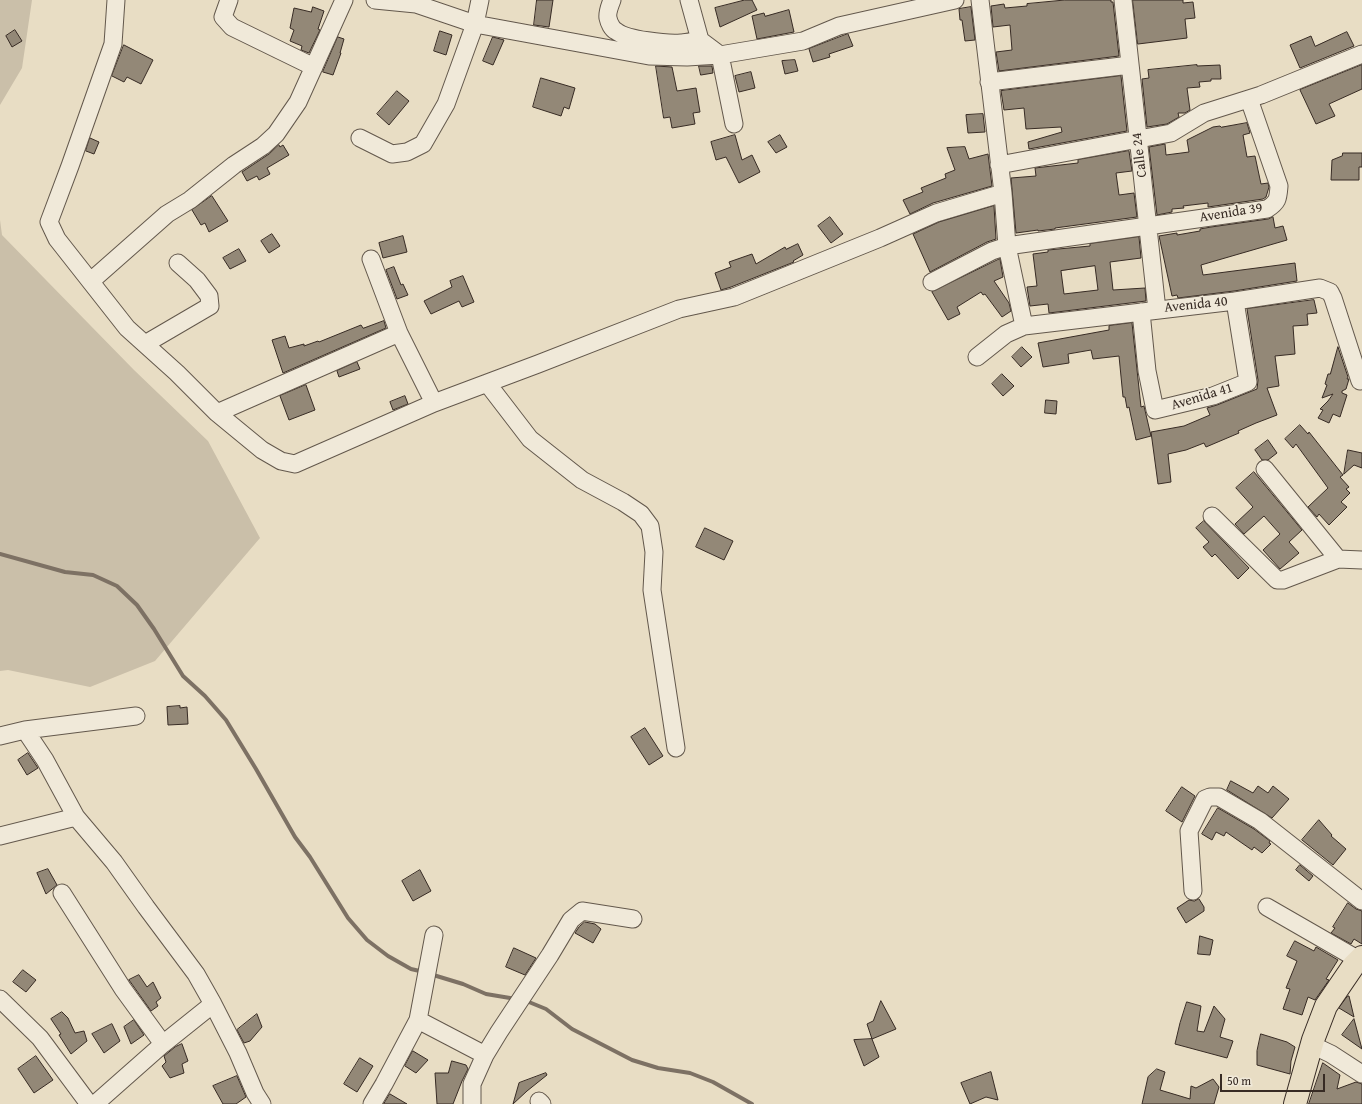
<!DOCTYPE html>
<html>
<head>
<meta charset="utf-8">
<style>
	body { margin:0 }
	#map { position:relative; width:1362px; height:1104px; overflow:hidden; background:#e8ddc4; font-family:"Gentium Book Plus",serif }
	canvas { display:block }
	.scale { position:absolute; left:1220px; top:1074px; width:105px; height:18px; box-sizing:border-box; border:2px solid #372b24; border-top:0; padding-left:5px; font-size:12px; line-height:14px; white-space:nowrap; color:#372b24; -webkit-text-stroke:3px #f0e9d9; paint-order:stroke }
</style>
</head>
<body>
<div id="map">
<canvas width="1362" height="1104"></canvas>
<div class="scale">50 m</div>
</div>
<script>
const c = document.querySelector('canvas').getContext('2d');
c.lineJoin = 'round';
function fillPath(path, color) {
  c.fillStyle = color;
  c.fill(path, 'evenodd');
}
function trace(path, color, width, dash) {
  c.strokeStyle = color;
  c.lineWidth = width;
  c.lineCap = dash ? 'butt' : 'round';
  c.setLineDash(dash || []);
  c.stroke(path);
}
function label(font, color, halo, rows, align = 'center') {
  c.font = font + ' "Gentium Book Plus",serif';
  c.lineWidth = 3;
  c.setLineDash([]);
  c.textBaseline = 'middle';
  c.strokeStyle = halo;
  c.fillStyle = color;
  for (const [text, x, y, turn = 0] of rows) {
    c.save();
    c.translate(x, y);
    c.rotate((+turn || 0) * Math.PI / 180);
    c.textAlign = isNaN(turn) ? turn : align;
    if (halo) c.strokeText(text, 0, 0);
    c.fillText(text, 0, 0);
    c.restore();
  }
}
const green = new Path2D(`
	M0 0H32L22 68 0 105Z
	M0 220 2 235 134 370 208 441 260 538 155 661 90 687 8 670 0 671Z`);
const stream = new Path2D(`
	M0 554 65 572 93 575 117 586 137 605 154 629 183 676 205 696 226 720 256 769 295 837 310 857 348 918 367 940 388 956 411 969 424 972
	M430 974 463 984 486 994 516 999
	M524 1000 546 1009 572 1029 632 1060 658 1068 690 1073 713 1082 752 1104`);
const building = new Path2D(`
	M537 0H553L549 27 534 25Z
	M745 0H752L757 10 720 27 715 8Z
	M1065 0H1111V2H1113L1119 56 999 71 996 52 1012 50 1010 25 993 27 991 6 1004 4 1005 8 1027 6V4Z
	M1133 0H1183V3L1193 2 1195 18 1185 19 1187 38 1138 44Z
	M313 7 324 11 318 29 320 30 309 53 301 50 302 46 290 41 294 30 290 28 294 8 311 12Z
	M971 7 975 40 965 41 962 20H960L959 9Z
	M789 10 794 32 757 39 752 16 764 13 765 16Z
	M15 30 22 41 12 47 6 36Z
	M440 31 452 35 446 55 434 51Z
	M1347 32 1354 46 1300 68 1290 45 1311 36 1315 46Z
	M848 34 853 46 829 54 830 57 813 62 809 49Z
	M338 37 344 39 340 53H341L333 75 323 72Z
	M493 37 504 40 493 65 483 61Z
	M124 45 153 60 141 84 127 77 124 82 112 76Z
	M795 60 798 71 785 74 782 61Z
	M1197 65V66L1220 65 1221 79H1211V81L1199 82 1200 87 1187 88 1190 110 1185 113H1178L1179 117 1167 124 1147 127 1142 79 1149 78 1148 70Z
	M1362 65V89L1329 104 1335 116 1316 124 1300 90Z
	M656 66 672 67 677 91 696 88 700 112 693 113 695 124 672 128 670 117 664 118Z
	M699 66H712L713 73 701 75Z
	M751 72 755 88 739 92 735 76Z
	M1121 76 1127 131 1029 149 1028 142 1062 132 1061 127 1026 129 1024 108 1004 110 1001 91Z
	M541 78 575 88 569 109 564 107 561 116 533 107Z
	M397 91 409 101 389 125 377 114Z
	M983 114 985 132 968 133 966 115Z
	M1247 123 1250 133 1243 135 1247 157 1255 156 1261 184 1268 183 1269 187 1266 197 1263 199 1208 207V203L1183 206 1184 208 1172 209V212L1157 215 1149 147 1165 144 1166 155 1189 152 1187 140 1213 127 1220 126 1221 127Z
	M735 135 742 160 752 155 760 172 739 183 726 157 716 160 711 142Z
	M780 135 787 147 776 153 768 142Z
	M90 138 99 142 94 154 86 151Z
	M279 145 280 147 283 145 289 155 267 168 270 174 259 180 257 176 247 181 242 172 269 154Z
	M965 147 969 159 988 154 992 186 933 203 910 214 903 200 923 192 921 188 946 178 945 174 955 170 947 148Z
	M1129 151 1132 171 1116 173 1119 195 1134 193 1137 217 1055 228V229L1038 231V230L1016 233 1011 178 1036 176 1035 168 1078 163V160Z
	M1343 153H1362V167H1359V180H1331L1332 160 1342 156Z
	M212 196 228 221 209 232 205 223 201 225 192 210Z
	M994 206 996 239 987 242 930 272 913 234 939 222Z
	M830 217 843 234 831 243 818 226Z
	M1273 217 1275 228 1283 226 1287 240 1201 265 1203 275 1295 263 1297 281 1234 291 1178 298 1177 295 1172 296 1159 236 1177 233V235L1200 231V229L1211 227 1268 219Z
	M272 234 280 246 269 253 261 241Z
	M403 236 407 252 383 258 379 243Z
	M1139 237 1141 258 1110 262 1113 290 1145 288 1146 301 1049 313 1048 304 1030 306 1027 287 1037 286 1033 254 1048 252V250L1090 246V244ZM1095 266 1098 290 1064 294 1061 271Z
	M798 244 803 255 793 261 794 262 731 287 721 290 715 273 731 267 729 262 752 254 756 264 785 247 786 249Z
	M239 249 246 261 230 269 223 258Z
	M1000 259 1003 277 994 281 1009 303 1011 311 1002 317 985 294 983 295 981 292 957 307 960 314 948 320 932 292Z
	M394 267 401 285 403 284 408 295 397 299 386 270Z
	M463 276 474 302 462 307 459 301 431 314 424 301 452 287 450 281Z
	M1314 300 1317 313 1307 314 1308 325 1293 326 1295 354 1275 356 1279 386 1267 388 1277 415 1256 423 1238 431 1239 433 1206 447 1204 443 1186 450 1168 454 1171 482 1158 484 1151 432 1184 426 1210 415 1207 408 1217 405 1257 389 1258 380 1247 309Z
	M384 321 386 328 283 373 272 340 285 336 289 348 304 344V346L318 341 319 342 361 325 363 328Z
	M1132 323 1141 407 1144 406 1151 436 1136 440 1129 407 1127 408 1125 397H1123L1119 356 1093 359 1091 350 1068 354 1069 363 1043 367 1038 343 1109 330V326Z
	M1022 347 1032 357 1021 367 1012 357Z
	M1338 347 1348 377 1347 379H1349L1346 389 1342 391V393L1347 395 1340 417 1333 414 1329 423 1318 418 1323 410 1320 409 1328 401 1333 394 1322 398 1327 385 1325 384 1328 374H1330Z
	M357 362 360 369 339 377 337 371Z
	M1002 374 1014 386 1003 396 992 384Z
	M306 385 315 410 289 420 280 396Z
	M405 396 408 404 393 410 390 402Z
	M1046 400 1057 401 1056 414 1045 413Z
	M1300 425 1308 434 1309 432 1343 475 1340 477 1349 487 1346 489 1350 493 1341 502 1347 507 1329 525 1319 514 1317 517 1308 507 1328 488 1296 444 1293 448 1285 439Z
	M1268 440 1277 453 1268 460H1262L1255 450Z
	M1348 450 1362 453V468L1354 465 1344 474Z
	M1254 472 1302 530 1289 542 1299 553 1280 569 1263 550 1280 534 1264 516 1244 534 1235 524 1253 507 1236 488Z
	M1204 521 1249 568 1238 579 1215 554 1212 557 1203 547 1209 542 1196 528Z
	M705 528 733 541 724 560 696 547Z
	M180 706V708L187 707 188 724 168 725 167 707Z
	M645 728 663 756 649 765 631 737Z
	M28 753 38 768 27 775 18 760Z
	M1231 781 1253 793 1258 786 1268 793 1273 786 1289 799 1272 818 1227 790Z
	M1182 787 1195 796 1182 822 1166 811Z
	M1218 808 1254 829 1270 841 1269 843 1271 844 1262 853 1254 847 1252 850 1226 832 1224 836 1216 832 1212 840 1202 834Z
	M1319 820 1332 835 1331 836 1346 849 1333 865 1302 840Z
	M1300 865 1313 876 1309 881 1296 870Z
	M48 869 57 885 46 894 37 873Z
	M420 870 431 891 413 901 402 881Z
	M1199 899 1204 907V911L1186 923 1177 908 1189 900 1194 901Z
	M1348 903 1356 909 1362 911V944L1354 939 1351 944 1331 933 1335 928 1333 927Z
	M585 922 595 924 601 929 593 943 575 933 579 927Z
	M1200 936 1213 940 1210 955 1198 954Z
	M1295 941 1314 951 1316 947 1338 960 1326 979 1329 980 1315 1000 1308 997 1302 1015 1283 1009 1290 989 1286 988 1297 961 1287 956Z
	M514 948 536 958 525 975 506 967Z
	M23 970 36 980 26 992 13 982Z
	M139 975 147 987 153 982 161 998 156 1002 158 1006 151 1011 129 980Z
	M1348 996H1349L1354 1017 1339 1008Z
	M881 1001 896 1029 872 1039 867 1024 873 1021Z
	M1187 1002 1201 1006 1197 1031 1204 1032 1214 1006 1225 1019 1220 1037 1233 1041 1227 1058 1175 1044 1180 1023Z
	M62 1012 68 1018 75 1033 84 1031 87 1041 71 1054 59 1035 61 1034 51 1019Z
	M257 1014 262 1027 250 1041 244 1043 237 1030Z
	M1354 1019 1362 1049 1342 1035Z
	M134 1020 144 1035 131 1044 124 1027Z
	M112 1024 120 1041 104 1053 92 1034Z
	M1261 1034 1287 1042 1295 1047 1291 1061 1290 1074 1257 1065V1051Z
	M872 1039 879 1057 864 1066 854 1040Z
	M182 1044 188 1061 182 1064 184 1073 170 1078 162 1066 166 1062 164 1056 175 1047Z
	M413 1051 428 1060 416 1073 405 1066Z
	M36 1056 53 1080 34 1093 18 1069Z
	M360 1058 373 1066 357 1092 344 1084Z
	M452 1061 466 1065 468 1069 462 1081 453 1104H437L435 1073H448Z
	M1323 1063 1340 1075 1337 1089 1356 1082 1362 1084V1104H1309Z
	M1157 1069 1165 1072 1160 1090 1190 1099 1191 1086 1196 1088 1213 1079 1219 1087 1214 1104H1142L1148 1077Z
	M991 1072 998 1100 986 1097 970 1104 961 1083Z
	M546 1073 547 1075 527 1091 513 1104 519 1083Z
	M237 1076 246 1097 236 1104H223L213 1086Z
	M390 1094 407 1104H384Z`);
const minor = new Path2D(`
	M116 0 113 44 70 166 49 222 57 239 127 328 177 373 217 413 262 450 281 461 295 464 434 403
	M229 0 223 17 232 27 314 67
	M375 0 416 4 475 24 480 0
	M612 0C610 5 607 13 608 18 609 23 612 29 616 31 627 40 667 44 681 43 687 43 693 41 700 40
	M689 0 700 40 720 55 734 124
	M980 0 1003 193 1007 246 1024 326
	M1123 0 1157 310
	M989 82 1130 65
	M360 138 392 154 407 152 423 144 446 104 475 24 649 56 687 57 720 55 803 41 839 26 955 0
	M999 165 1171 133 1204 113 1261 95 1362 54
	M371 259 399 333
	M91 281 167 214 190 200 234 165 263 146 276 134 298 102 344 0
	M932 282 992 251 1007 246 1267 209C1278 202 1278 199 1279 186L1249 99
	M1141 312 1147 371 1155 410 1213 396 1248 382 1235 301
	M145 344 210 306 209 296 197 280 178 263
	M977 357 1006 334 1024 326 1235 301 1320 288 1330 292 1333 298 1360 381
	M487 383 530 439 582 480 623 502 641 514 650 526 654 552 652 590 676 748
	M217 413 399 333 434 403 538 364 679 309 734 297 880 238 936 213 1003 193
	M1265 469 1338 559
	M1212 516 1277 580H1283L1338 559 1362 560
	M25 730 45 760 76 817 114 862 146 907 196 974 213 1004 238 1053 255 1093 262 1104
	M0 736 25 730 136 716
	M0 836 76 817
	M1193 891 1189 831 1205 799 1210 797H1219L1260 821 1362 901
	M62 893 123 989 163 1044
	M1267 907 1359 960
	M0 999 40 1038 89 1104
	M418 1020 485 1055
	M1312 1045 1331 1054 1362 1074
	M539 1101 542 1104
	M95 1104 163 1044 213 1004
	M372 1104 384 1084 418 1020 434 935
	M472 1104V1084L485 1055 499 1032 550 955 571 920 582 911 633 919`);
const major = new Path2D(`
	M1295 1104 1313 1040 1326 1006 1354 965 1362 957`);
const streetNames = [
	["Calle 24",1140,155,-97],
	["Avenida 39",1231,213,-9],
	["Avenida 40",1196,305,-6],
	["Avenida 41",1202,397,-17]
];
fillPath(green, '#cabfa9');
trace(stream, '#7d7164', 4);
fillPath(building, '#938877');
trace(building, '#372b24', 1);
trace(minor, '#63584c', 19);
trace(major, '#372b24', 24);
trace(minor, '#f0e9d9', 17);
trace(major, '#e8ddc4', 22);
label('14px', '#372b24', '#f0e9d9', streetNames);
</script>
</body>
</html>
